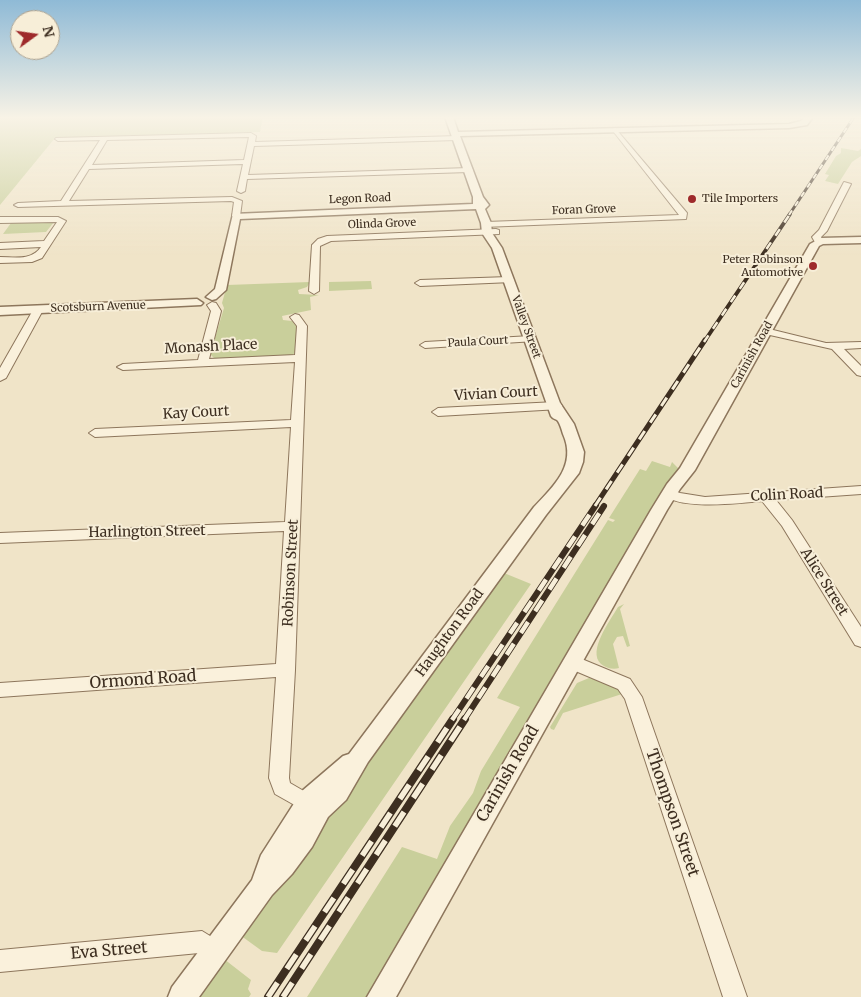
<!DOCTYPE html>
<html>
<head>
<meta charset="utf-8">
<style>
	body { margin:0 }
	#map { position:relative; width:861px; height:997px; overflow:hidden; background:#f0e4c8; font-family:Merriweather,serif }
	canvas { display:block }
	.north { position:absolute; left:10px; top:10px; width:50px; height:50px; box-sizing:border-box; background:#f7eed8; border:1px solid #ada18e; border-radius:50%; rotate:76deg; font-size:14px; font-weight:700; line-height:20px; text-align:center; color:#3d2e20 }
	.north::after { content:''; display:block; margin:auto; width:18px; height:22px; background:#9e2a2b; clip-path:polygon(50% 0,100% 100%,50% 72%,0 100%) }
</style>
</head>
<body>
<div id="map">
<canvas width="861" height="997"></canvas>
<div class="north">N</div>
</div>
<script>
const c = document.querySelector('canvas').getContext('2d');
c.lineJoin = 'round';
function fillPath(path, color) {
  c.fillStyle = color;
  c.fill(path, 'evenodd');
}
function trace(path, color, width, dash) {
  c.strokeStyle = color;
  c.lineWidth = width;
  c.lineCap = dash ? 'butt' : 'round';
  c.setLineDash(dash || []);
  c.stroke(path);
}
function label(font, color, halo, rows, align = 'center') {
  c.font = font + ' Merriweather,serif';
  c.lineWidth = 4;
  c.setLineDash([]);
  c.textBaseline = 'middle';
  c.strokeStyle = halo;
  c.fillStyle = color;
  for (const [text, x, y, turn = 0] of rows) {
    c.save();
    c.translate(x, y);
    c.rotate((+turn || 0) * Math.PI / 180);
    c.textAlign = isNaN(turn) ? turn : align;
    if (halo) c.strokeText(text, 0, 0);
    c.fillText(text, 0, 0);
    c.restore();
  }
}
const green = new Path2D(`
	M0 117H263L260 132 55 138 0 205Z
	M841 148 858 151 861 149V156L852 162 838 184 825 181 829 175 825 174 836 156 841 153Z
	M54 222 46 232 3 234 11 223Z
	M371 281 372 289 329 291V282Z
	M310 282 307 287 298 290 299 294 319 295 310 297 311 310 282 316 283 320 292 321 297 327 295 352 293 355 216 360 210 354 224 308 222 303 227 285Z
	M652 461 670 467 672 462 679 469 564 657 366 997H307L402 847 437 859 450 826 473 793 481 771 520 707 497 698 608 520 613 522 615 520 609 518 640 469 646 471Z
	M504 573 531 584 277 953 262 951 240 935 320 820Z
	M624 604 620 609 630 646 627 647 623 636 617 637 613 644 619 668C613 670 606 668 601 664 587 651 610 621 618 607Z
	M589 678C602 680 614 684 622 694L563 713 554 730 551 729 550 727 577 683Z
	M224 959 251 980 248 989 251 994 249 997H196Z`);
const minor = new Path2D(`
	M615 128 687 213 686 219 483 227 482 225 486 222 679 215 613 131V129Z
	M251 133 256 136 255 142 457 136 460 138 457 140 254 146 248 175 469 168 473 170 469 172 247 179 245 191 241 193 237 191 243 164 89 169 69 201 232 197 242 201 240 216 236 218 232 216 234 202 231 201 18 207 14 205 18 203 61 201 100 140 58 141 55 139 56 138ZM249 137 244 160 92 165 107 140Z
	M844 182 851 184 827 231 821 237 823 242 816 244 812 237 819 230Z
	M0 217H58L66 221 42 258 32 262 0 263V257C15 257 31 261 41 247L0 249V243L44 241 57 222 0 223Z
	M496 229 499 230V234L331 241 320 246 319 291 314 294 309 291 312 245 318 239 327 236Z
	M509 277 514 280 512 282 420 286 415 283 420 280Z
	M212 302 216 303 221 311 209 359 295 355 297 326 290 317 295 314 299 315 307 326 295 670 289 778 290 783 321 801 324 807 321 813 314 816 275 794 269 778 276 677 0 697V683L276 664 284 531 0 543V533L285 522 291 427 95 437 89 433 95 429 291 420 295 362 123 370 117 367 123 364 198 360 211 311 207 305Z
	M38 307 43 310 6 378 0 381V368L33 310Z
	M765 328 826 343 861 342V348L844 349 861 366V376L857 375 832 349 761 333 760 331 761 329Z
	M531 336 535 337 536 339 535 341 425 348 420 345 425 342Z
	M556 402 560 403 562 406 560 409 438 416 432 412 438 408Z
	M861 486V494L776 500 792 520 861 627V647L855 645 782 526 762 501C741 503 676 511 662 493L669 489 680 493 705 497Z
	M572 655 630 679 642 697 747 997H723L625 699 618 689 566 667 564 662 566 657Z
	M202 931 223 944 226 952 223 960 215 963 199 953 0 972V950Z`);
const tertiary = new Path2D(`
	M445 117H453L458 132 789 124 801 121 805 117H813L807 125 789 128 460 136 483 197 489 205 485 209 491 223 492 233 502 248 560 403 574 424 584 452 583 462 579 473 546 515 368 762 346 800 328 817 312 847 292 874 272 895 199 997H168L172 987 252 880 261 855 302 791 343 756 349 754 534 507C554 486 577 465 563 434 562 431 560 423 557 420 555 419 552 418 551 416L492 248 482 233 481 223 476 209 240 219 226 290 216 299 212 300 206 297 215 289 233 214 473 204V197Z
	M861 237V243L823 244 819 246 695 470 680 489 667 510 396 997H367L651 510 667 484 680 468 810 244 821 238Z
	M197 299 203 303 201 305 0 315V307Z`);
const railFar4 = new Path2D(`
	M789 215 854 117`);
const railFar3 = new Path2D(`
	M704 342 790 214`);
const railFar2 = new Path2D(`
	M595 506 705 340`);
const railFar1 = new Path2D(`
	M452 720 596 505
	M464 720 604 506`);
const rail = new Path2D(`
	M268 997 453 719
	M283 997 465 719`);
const markers = [
	[692,199,5,"#9e2a2b"],
	[813,266,5,"#9e2a2b"]
];
const farStreetnames = [
	["Legon Road",360,199,-2],
	["Foran Grove",584,210,-2],
	["Olinda Grove",382,224,-2],
	["Scotsburn Avenue",98,307,-2],
	["Valley Street",526,327,70],
	["Paula Court",478,342,-3],
	["Carinish Road",752,355,-61]
];
const farPoinames = [
	["Tile Importers",702,199],
	["Peter Robinson",803,260,"right"],
	["Automotive",803,273,"right"]
];
const streetNames = [
	["Monash Place",211,347,-3],
	["Vivian Court",496,394,-3],
	["Kay Court",196,413,-3],
	["Colin Road",787,495,-3],
	["Harlington Street",147,532,-1],
	["Robinson Street",291,573,-87],
	["Alice Street",824,582,58],
	["Haughton Road",450,633,-54]
];
const nearStreetnames = [
	["Ormond Road",143,680,-4],
	["Carinish Road",508,774,-60],
	["Thompson Street",672,813,71],
	["Eva Street",109,951,-5]
];
fillPath(green, '#c9cf9b');
trace(minor, '#8d765c', 2);
trace(tertiary, '#8d765c', 3);
fillPath(minor, '#faf1dc');
fillPath(tertiary, '#faf1dc');
trace(railFar4, '#3d2e20', 3);
trace(railFar3, '#3d2e20', 4);
trace(railFar2, '#3d2e20', 5);
trace(railFar1, '#3d2e20', 6);
trace(rail, '#3d2e20', 8);
trace(railFar4, '#f7eed8', 2, [5.5]);
trace(railFar3, '#f7eed8', 2.5, [8]);
trace(railFar2, '#f7eed8', 3, [10]);
trace(railFar1, '#f7eed8', 4.5, [13]);
trace(rail, '#f7eed8', 5.5, [17]);
const sky = c.createLinearGradient(0, 0, 0, 256);
sky.addColorStop(0, '#8fbad6');
sky.addColorStop(0.46, '#f8f3e6');
sky.addColorStop(1, '#f8f3e600');
c.fillStyle = sky;
c.fillRect(0, 0, 861, 256);
for (const [x, y, r, color] of markers) {
  const dot = new Path2D();
  dot.arc(x, y, r, 0, 2 * Math.PI);
  c.fillStyle = color;
  c.fill(dot);
  trace(dot, '#f7eed8', 2);
}
label('11px', '#3d2e20', '#f7eed8', farStreetnames);
label('11px', '#3d2e20', '#f7eed8', farPoinames, 'left');
label('14px', '#3d2e20', '#f7eed8', streetNames);
label('16px', '#3d2e20', '#f7eed8', nearStreetnames);
</script>
</body>
</html>
